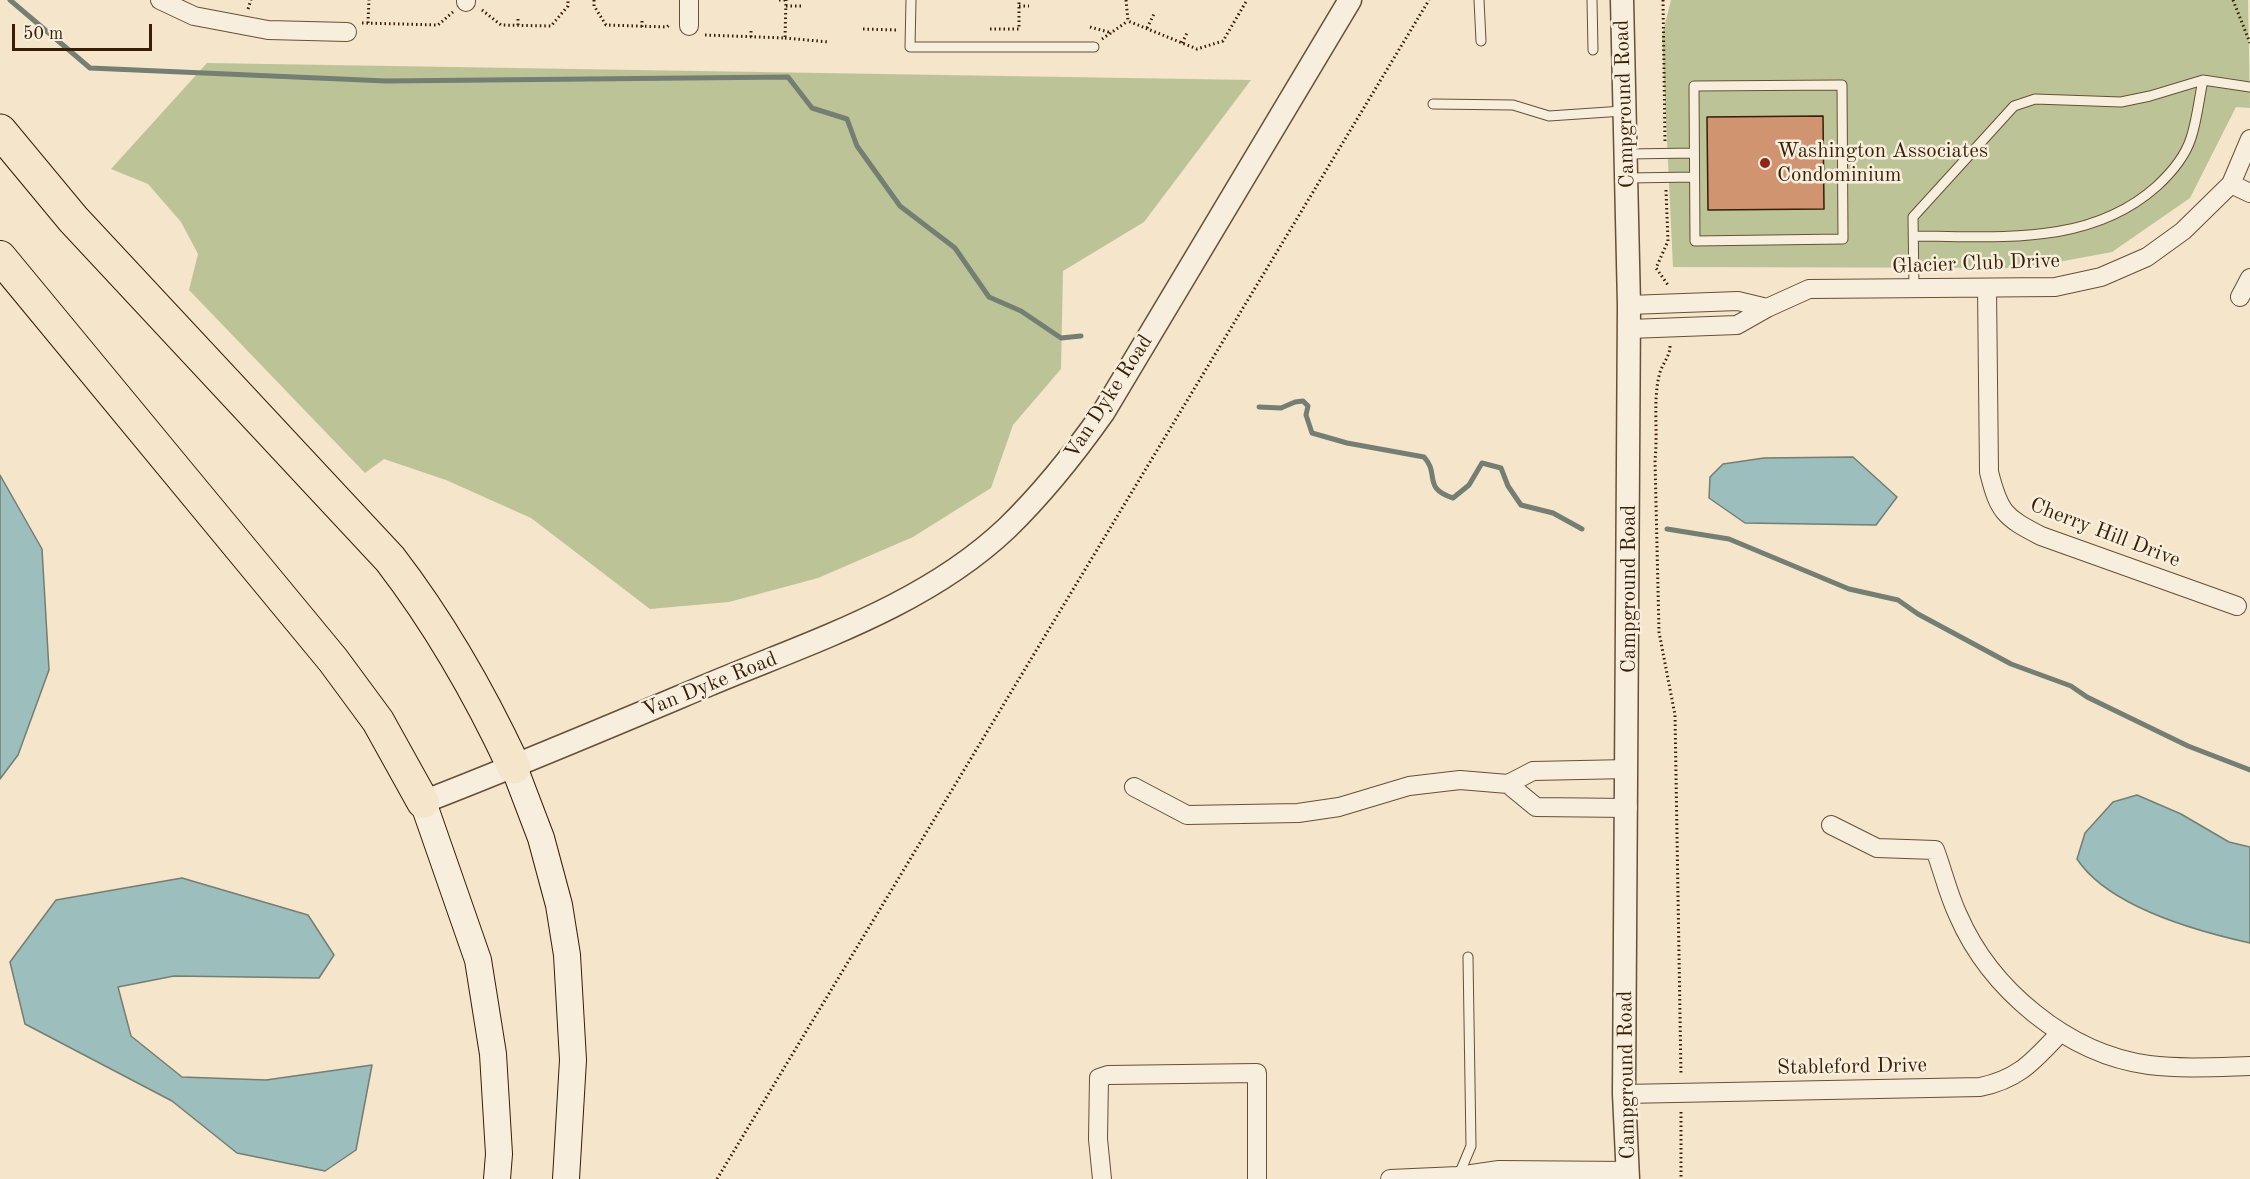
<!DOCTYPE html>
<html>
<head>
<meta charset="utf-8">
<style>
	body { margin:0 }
	#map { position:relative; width:2250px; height:1179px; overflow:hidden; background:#f4e5cb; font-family:"Old Standard TT",serif }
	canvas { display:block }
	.scale { position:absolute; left:12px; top:24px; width:140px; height:27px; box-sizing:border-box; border:3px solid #371e04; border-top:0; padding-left:8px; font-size:18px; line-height:21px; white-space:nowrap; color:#371e04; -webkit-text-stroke:4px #f8eedd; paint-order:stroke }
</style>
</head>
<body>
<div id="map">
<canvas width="2250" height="1179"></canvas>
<div class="scale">50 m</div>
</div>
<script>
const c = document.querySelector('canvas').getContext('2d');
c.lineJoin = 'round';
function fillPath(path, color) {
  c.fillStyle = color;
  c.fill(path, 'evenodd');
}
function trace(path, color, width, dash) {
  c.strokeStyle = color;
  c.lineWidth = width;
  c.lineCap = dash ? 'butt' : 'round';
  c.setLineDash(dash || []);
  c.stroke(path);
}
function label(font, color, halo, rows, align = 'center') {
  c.font = font + ' "Old Standard TT",serif';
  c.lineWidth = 5;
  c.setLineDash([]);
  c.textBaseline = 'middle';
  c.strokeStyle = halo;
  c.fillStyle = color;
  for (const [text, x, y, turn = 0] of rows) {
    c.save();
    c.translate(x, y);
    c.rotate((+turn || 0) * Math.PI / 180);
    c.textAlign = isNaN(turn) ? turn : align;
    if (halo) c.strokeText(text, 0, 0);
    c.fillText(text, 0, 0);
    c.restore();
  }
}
const green = new Path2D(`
	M1671 0H2248L2250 108 2236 107 2190 198 2112 252 2026 268 1673 267 1662 36Z
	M207 63 1251 80 1144 222 1063 271 1061 369 1013 425 991 488 913 537 818 578 729 602 650 609 531 518 446 480 384 459 365 473 189 290 198 254 181 222 148 184 111 169Z`);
const water = new Path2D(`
	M1853 457 1897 497 1876 525 1745 523 1709 498 1710 477 1723 464 1764 458Z
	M0 475 42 549 49 670 18 755 0 779Z
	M2137 795 2181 814 2229 842 2250 847V943C2196 931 2108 906 2077 859L2085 833 2113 802Z
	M182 878 308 915 334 955 319 978 174 976 118 987 131 1036 182 1077 266 1080 372 1065 356 1150 325 1171 237 1153 172 1101 25 1024 10 962 56 900Z`);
const stream = new Path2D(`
	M10 0 90 68 386 81 788 77 812 108 847 119 857 146 900 206 955 248 989 297 1021 311 1061 338 1081 336
	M1259 407 1281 408 1295 402 1303 401 1308 406 1306 415 1312 433 1347 443 1424 457C1440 474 1422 488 1453 498L1469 485 1482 463 1501 468 1508 486 1521 505 1553 513 1582 529
	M1667 529 1729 539 1849 589 1898 600 1918 614 2011 664 2071 686 2087 697 2188 746 2250 770`);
const building = new Path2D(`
	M1823 116 1824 209 1708 210 1707 117Z`);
const path = new Path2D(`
	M594 0V6L606 25 667 27 670 24
	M779 0H786
	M1126 0 1128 21 1197 49 1223 41 1247 0
	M1663 0 1665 142
	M2233 0 2250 43
	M786 6H801
	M1019 6H1029
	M248 9 251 0
	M482 10 501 25 551 26 568 6V0
	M362 23 438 25 453 12
	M368 23 369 0
	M518 25V16
	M642 27V18
	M1090 27 1112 33
	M1147 28 1155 12
	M863 29 897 30
	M990 29H1019V0
	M705 35 785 38 786 0
	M751 37V29
	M785 38 829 42
	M1102 39 1128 21
	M1182 43 1188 31
	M1666 190 1668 241 1656 268 1668 285
	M1670 346C1670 357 1661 365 1659 376 1653 401 1658 432 1655 460L1659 632 1675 715 1681 1075
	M1681 1112V1179
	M717 1179 1429 0`);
const service = new Path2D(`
	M911 0 910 47H1094
	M1479 0 1481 41
	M1592 0 1593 50
	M1842 85 1843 239 1695 241 1694 86Z
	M1433 104 1513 105 1549 116 1623 111
	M1627 154 1694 153
	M1628 178 1694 177
	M1914 236C1998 236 2089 247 2157 186 2171 173 2185 157 2191 138 2197 120 2199 99 2203 80
	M1914 289 1913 217 2014 106 2035 99 2121 102 2150 96 2203 80 2250 87
	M1458 1177 1471 1146 1468 957`);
const minor = new Path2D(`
	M160 0 194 16 268 30 347 32
	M466 2V0
	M689 26V0
	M2231 184 2250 193
	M1987 288 1989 472C1999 512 2004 517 2041 536L2237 606
	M2240 297 2250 278
	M1629 305 1738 301 1767 308 1737 325 1629 329
	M1767 308 1809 289 2055 287 2101 277 2147 257 2183 231 2231 184 2250 139
	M1508 784 1536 807 1628 808
	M1134 787 1187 815 1298 813 1339 807 1409 786 1460 780 1508 784 1533 771 1628 769
	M1831 825 1877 848 1935 850C1943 871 1948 894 1958 915 1990 989 2067 1054 2149 1065 2182 1069 2216 1067 2250 1066
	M1624 1094 1980 1087C2020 1079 2034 1060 2061 1032
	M1102 1179 1098 1139 1099 1078 1108 1075 1257 1073V1179
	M1390 1179 1458 1176
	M1470 1179 1458 1176 1499 1170 1628 1171`);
const tertiary = new Path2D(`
	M1622 0 1629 305 1624 1094 1628 1179
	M423 802C519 765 613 725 708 685 810 642 925 606 1007 528 1043 493 1074 454 1103 413L1350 0`);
const secondary = new Path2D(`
	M514 767 541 838 559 905 567 955 573 1060 566 1179
	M423 802 478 960 493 1054 499 1154 497 1179`);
const trunk = new Path2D(`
	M0 257 333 660 378 721 423 802`);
const motorway = new Path2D(`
	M0 131 73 219 390 559C440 624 479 692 514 767`);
const markers = [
	[1765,163,6,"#8f2418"]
];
const streetNames = [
	["Campground Road",1625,104,-92],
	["Glacier Club Drive",1976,264,-2],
	["Van Dyke Road",1109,397,-57],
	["Cherry Hill Drive",2105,533,21],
	["Campground Road",1629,589,-90],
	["Van Dyke Road",710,685,-22],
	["Stableford Drive",1852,1067,-1],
	["Campground Road",1627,1075,-91]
];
const poiNames = [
	["Washington Associates",1777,151],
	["Condominium",1777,175]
];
fillPath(green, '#bcc497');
fillPath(water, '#9cbebc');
trace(water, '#747e72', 1.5);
trace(stream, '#747e72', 5);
fillPath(building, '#d09471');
trace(building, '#371e04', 1.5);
trace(service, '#665036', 11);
trace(minor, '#665036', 20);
trace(tertiary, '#665036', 25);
trace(secondary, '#371e04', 28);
trace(trunk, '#371e04', 34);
trace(motorway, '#371e04', 35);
trace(path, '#371e04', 3, [1.5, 3]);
trace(service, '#f8eedd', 9);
trace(minor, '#f8eedd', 18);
trace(tertiary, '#f8eedd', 22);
trace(secondary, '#f8eedd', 26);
trace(trunk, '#f4e5cb', 32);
trace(motorway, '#f4e5cb', 33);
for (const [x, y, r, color] of markers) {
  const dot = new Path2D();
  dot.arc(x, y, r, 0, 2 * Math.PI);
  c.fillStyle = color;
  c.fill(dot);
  trace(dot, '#f8eedd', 2);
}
label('21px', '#371e04', '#f8eedd', streetNames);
label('21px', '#371e04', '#f8eedd', poiNames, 'left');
</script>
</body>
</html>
